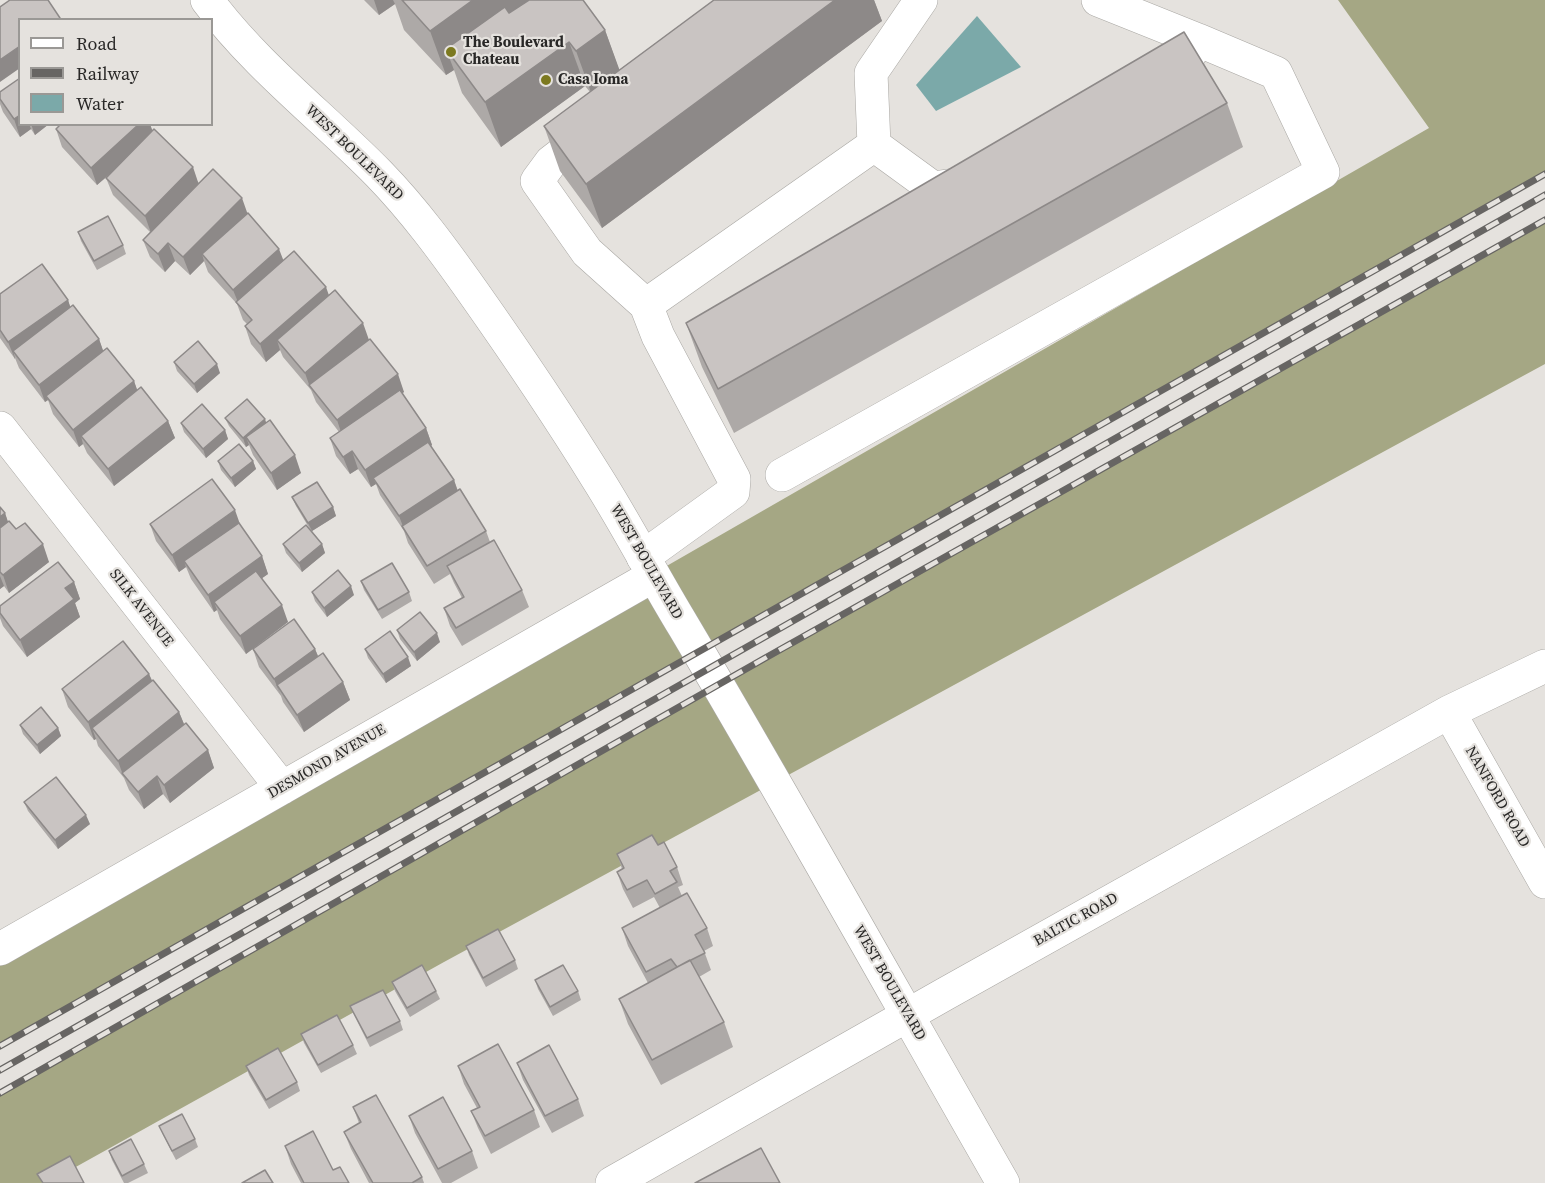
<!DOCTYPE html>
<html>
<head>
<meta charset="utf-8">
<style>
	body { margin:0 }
	#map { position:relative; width:1545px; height:1183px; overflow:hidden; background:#e5e2de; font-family:"Source Serif 4",serif }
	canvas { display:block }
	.legend { position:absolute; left:18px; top:18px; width:195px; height:108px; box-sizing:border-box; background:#e5e2de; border:2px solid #9a9895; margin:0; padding:8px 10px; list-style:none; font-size:18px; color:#292827 }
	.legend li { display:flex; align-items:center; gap:12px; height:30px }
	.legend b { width:30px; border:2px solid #9a9895 }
</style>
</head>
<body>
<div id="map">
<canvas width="1545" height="1183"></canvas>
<ul class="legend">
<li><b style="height:8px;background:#fff"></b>Road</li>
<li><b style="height:8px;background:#676563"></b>Railway</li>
<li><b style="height:16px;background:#7ba9a9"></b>Water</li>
</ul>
</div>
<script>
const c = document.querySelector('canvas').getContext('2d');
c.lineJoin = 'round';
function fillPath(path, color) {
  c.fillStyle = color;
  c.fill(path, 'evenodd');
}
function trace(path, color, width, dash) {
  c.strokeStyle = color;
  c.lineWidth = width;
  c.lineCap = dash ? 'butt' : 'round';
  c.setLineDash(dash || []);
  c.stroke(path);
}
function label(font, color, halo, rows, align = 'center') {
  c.font = font + ' "Source Serif 4",serif';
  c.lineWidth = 4.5;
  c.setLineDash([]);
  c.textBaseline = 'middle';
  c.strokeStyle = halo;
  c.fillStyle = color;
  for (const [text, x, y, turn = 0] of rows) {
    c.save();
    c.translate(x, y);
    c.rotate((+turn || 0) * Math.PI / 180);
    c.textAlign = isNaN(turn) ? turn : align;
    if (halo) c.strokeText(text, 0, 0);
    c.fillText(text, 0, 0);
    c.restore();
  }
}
const forest = new Path2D(`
	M1338 0H1545V174L0 1046V949L1429 128Z
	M1545 220V364L444 962 47 1183H0V1093L767 657Z`);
const water = new Path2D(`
	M977 16 1021 67 936 111 916 85Z`);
const minor = new Path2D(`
	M921 0 871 73 874 145 933 188 969 183
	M1098 0 1198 40 1187 59
	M590 132 551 162 537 181 587 252 646 305 658 336 734 479 733 492 643 557
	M646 305 874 145
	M0 428 282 788
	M782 475 1323 172 1276 73 1198 40
	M1449 712 1545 882
	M0 949 653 576
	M612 1183 945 994 1449 712 1545 666`);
const major = new Path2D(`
	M207 0C256 66 322 116 379 174 414 210 444 251 473 292 516 353 558 415 597 478 628 527 654 578 684 627 793 811 897 998 1003 1183`);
const rail = new Path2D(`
	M0 1046 1545 174
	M0 1070 1545 195
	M0 1093 767 657 1545 220`);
const wall = new Path2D(`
	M364 0H583L605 30 619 70 714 0H874L882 21 602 228 560 171 544 126 590 92 585 86 501 147 462 93 454 70 446 75 404 30 395 4 379 15Z
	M0 92 20 124H49L35 135 31 129 20 137 3 112 0 104Z
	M1227 103 1243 147 734 433 702 367 686 323Z
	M61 124H150L152 131 199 183 248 213 284 261 329 295 369 340 404 392 402 393 426 428 432 445 431 446 454 480 458 491 486 531 490 542 522 590 529 607 462 646 450 626 444 608 462 598 454 583 450 574 434 584 408 543 404 531 380 495 376 484 371 487 358 469 350 474 336 456 330 438 339 432 316 402 311 390 283 357 280 350 266 362 251 344 245 326 247 324 243 320 237 304 208 272 204 261 190 275 175 261 165 272 150 257 143 240 150 232 113 195 106 178 109 175 97 185 62 147 56 129Z
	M78 232 123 245 126 254 97 270 81 241Z
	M0 294 68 300 70 307 99 339 103 351 134 381 137 390 168 421 175 438 114 486 87 453 83 444 79 447 53 414 48 400 45 402 19 368 15 358V359L0 338Z
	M174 362 220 373 197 393 177 371Z
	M225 418 266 423 301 473 277 490 253 455 249 445 246 447 229 426Z
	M181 423 225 430 228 439 206 458 184 432Z
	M218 461H253L256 469 235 487 221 470Z
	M292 497 333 507 336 516 312 531 322 544 325 553 302 572 286 553 283 544 311 531 296 506Z
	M0 507 5 513 8 522 49 562 9 593 4 586 0 589Z
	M150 524 262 556 268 574 262 578 288 622 246 654 220 619 217 610 214 612 191 579 186 567 179 572 156 541Z
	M361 581 409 592 412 601 382 619 364 590Z
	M74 582 80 599 75 603 80 617 27 657 3 626 0 618V606Z
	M312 592 354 595 327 617 315 601Z
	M397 630 440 642 417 661 400 639Z
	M253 649H315L318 656 343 682 350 700 304 732 283 702 281 696 259 667Z
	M365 649 411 666 386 683 368 658Z
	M149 674 152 680 179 712 184 724 208 750 214 768 170 803 163 794 144 809 129 790 124 778 98 746 96 739 94 740 68 707 62 689Z
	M20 725 58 728 61 736 40 754 23 734Z
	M24 802 90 824 58 849 28 811Z
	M658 845 677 867 683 885 678 887 682 896 707 928 713 946 704 951 711 970 699 977 724 1022 733 1047 661 1085 628 1024 619 999 648 983 628 946 622 928 660 908 654 897 633 908 623 889 617 872 622 869 617 854Z
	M466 946 515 960 518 969 486 987 469 955Z
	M535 980 578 991 581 1000 553 1016 538 989Z
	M392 982 436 991 440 999 410 1017 395 991Z
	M350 1006 400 1021 403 1030 370 1047 354 1015Z
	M301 1034 353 1045 357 1054 321 1073 304 1043Z
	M517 1063 578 1099 584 1116 552 1133 523 1080Z
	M246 1066 297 1082 300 1091 269 1109 249 1075Z
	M458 1066 534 1110 540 1127 491 1154 478 1128 471 1111 477 1108 464 1084Z
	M353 1107 422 1177 424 1183H369L351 1149 344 1132 359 1123Z
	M409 1116 472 1151 478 1168 451 1183H442L415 1133Z
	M159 1126 195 1139 198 1147 176 1160 163 1135Z
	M285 1146 333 1170 349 1183H301L291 1164Z
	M109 1151 144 1164 148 1173 128 1183H124L112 1160Z`);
const shadedWall = new Path2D(`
	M374 0H393L395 4 379 15Z
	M473 0H539L446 49 454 70 446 75 430 31Z
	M835 0H874L882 21 602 228 586 184Z
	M605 30 621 74 592 95 576 51Z
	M569 42 585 86 501 147 485 102Z
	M20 46V68L0 82V60Z
	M20 115V124H29L31 129 20 137 14 119Z
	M31 124H49L35 135Z
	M139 124H150L154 135 97 185 91 168Z
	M193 167 199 185 151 233 145 216Z
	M242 198 248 215 202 254 204 261 190 275 183 257Z
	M168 243 175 261 165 272 158 254Z
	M279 249 286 267 240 307 233 290Z
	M326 287 332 304 277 340 280 350 266 362 260 344Z
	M68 300 74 318 13 351 15 358V359L8 342Z
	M363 323 369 340 309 385 311 390 305 373Z
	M99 339 105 356 46 396 48 400 45 402 39 385Z
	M217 364 220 373 197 393 194 384Z
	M398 374 404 392 343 438 337 420Z
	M134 381 140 398 81 436 83 444 79 447 73 430Z
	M265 419 268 428 246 437 249 445 246 447 243 438Z
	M168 421 175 438 114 486 108 469Z
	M426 428 432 445 377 483 373 478 376 484 371 487 365 470Z
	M225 430 228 439 206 458 203 449Z
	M352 451 358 469 350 474 343 457Z
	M295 455 301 473 277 490 271 473Z
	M253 461 256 469 235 487 231 478Z
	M454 480 460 498 404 529 399 516Z
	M333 507 336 516 312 531 308 523Z
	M235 510 241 527 184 561 186 567 179 572 172 555Z
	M5 513 11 531 0 539V517Z
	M43 544 49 562 9 593 3 575Z
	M322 544 325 553 302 572 299 563Z
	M262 556 268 574 219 609 214 602 217 610 214 612 208 595Z
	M0 576 4 586 0 589Z
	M74 582 80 599 75 603 80 617 27 657 20 640 65 588Z
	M351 586 354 595 327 617 324 608Z
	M282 605 288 622 246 654 240 636Z
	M437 633 440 642 417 661 414 652Z
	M315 649 322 666 277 685 281 696 274 679Z
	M408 657 411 666 386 683 383 674Z
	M149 674 156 691 92 728 96 739 94 740 88 722Z
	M343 682 350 700 304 732 297 715Z
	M179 712 186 729 122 773 124 778 118 761Z
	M58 728 61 736 40 754 37 745Z
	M208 750 214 768 170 803 164 785Z
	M157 776 163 794 144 809 138 792Z
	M86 815 90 824 58 849 55 840Z`);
const building = new Path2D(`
	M10 0H48L60 18 58 20H20V46L0 60V7Z
	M402 0H473L430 31Z
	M529 0H583L605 30 576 51 569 42 485 102 446 49 505 7 509 13Z
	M714 0H835L586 184 544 126Z
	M1184 32 1227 103 718 389 686 323Z
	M20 78V115L14 119 0 99V92Z
	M61 124H139L91 168 56 129Z
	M154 129 193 167 145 216 106 178Z
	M213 169 242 198 183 257 168 243 158 254 143 240Z
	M248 213 279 249 233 290 202 254Z
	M108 216 123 245 94 261 78 232Z
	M294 251 326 287 260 344 245 326 252 320 236 302Z
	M42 264 68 300 8 342 0 330V294Z
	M335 290 363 323 305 373 277 340Z
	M73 305 99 339 39 385 13 351Z
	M370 339 398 374 337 420 309 385Z
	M198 341 217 364 194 384 174 362Z
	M107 348 134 381 73 430 46 396Z
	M141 387 168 421 108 469 81 436Z
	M400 390 426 428 365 470 352 451 343 457 330 438Z
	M247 399 265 419 243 438 225 418Z
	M202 404 225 430 203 449 181 423Z
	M270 420 295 455 271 473 246 437Z
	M428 442 454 480 399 516 373 478Z
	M239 444 253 461 231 478 218 461Z
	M212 479 235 510 172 555 150 524Z
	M317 482 333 507 308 523 292 497Z
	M460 489 486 531 427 566 402 526Z
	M0 507 5 513 0 517Z
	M9 521 16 529 25 523 43 544 3 575 0 572V528Z
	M239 523 262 556 208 595 184 561Z
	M306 525 322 544 299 563 283 544Z
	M494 540 522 590 456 628 444 608 464 597 447 566Z
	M58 562 74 582 65 588 74 599 20 640 0 613V606Z
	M392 563 409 592 378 610 361 581Z
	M338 570 351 586 324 608 312 592Z
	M256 571 282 605 240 636 214 602Z
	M420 612 437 633 414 652 397 630Z
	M294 619 315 649 274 679 253 649Z
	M390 631 408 657 383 674 365 649Z
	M123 641 149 674 88 722 62 689Z
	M323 653 343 682 297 715 277 685Z
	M153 680 179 712 118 761 92 728Z
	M41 707 58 728 37 745 20 725Z
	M186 723 208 750 164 785 157 776 138 792 122 773Z
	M56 777 86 815 55 840 24 802Z
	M652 835 658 845 664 842 677 867 670 871 677 882 655 894 647 880 627 890 617 872 624 868 617 854Z
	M687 893 707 928 695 935 705 953 677 967 671 959 646 972 622 928Z
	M498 929 515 960 483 978 466 946Z
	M690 960 724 1022 652 1060 619 999Z
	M422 965 436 991 407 1008 392 982Z
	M563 965 578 991 550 1007 535 980Z
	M383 990 400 1021 367 1038 350 1006Z
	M337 1015 353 1045 318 1065 301 1034Z
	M498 1044 534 1110 485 1136 471 1111 480 1107 458 1066Z
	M549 1045 578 1099 545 1116 517 1063Z
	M278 1048 297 1082 266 1100 246 1066Z
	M376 1095 422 1177 412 1183H373L344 1132 361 1122 353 1107Z
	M443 1097 472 1151 438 1169 409 1116Z
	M182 1114 195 1139 172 1151 159 1126Z
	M313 1131 333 1170 340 1167 349 1183H304L285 1146Z
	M131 1139 144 1164 122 1176 109 1151Z
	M761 1148 780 1183H695Z
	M70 1156 84 1183H43L37 1174Z
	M265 1170 273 1183H242Z`);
const markers = [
	[451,52,6,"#7c791f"],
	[546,80,6,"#7c791f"]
];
const poiNames = [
	["The Boulevard",463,43],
	["Chateau",463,60],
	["Casa Ioma",558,80]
];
const streetNames = [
	["WEST BOULEVARD",354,153,44],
	["WEST BOULEVARD",646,562,60],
	["SILK AVENUE",141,608,52],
	["DESMOND AVENUE",327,762,-30],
	["NANFORD ROAD",1497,797,60],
	["BALTIC ROAD",1076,920,-29],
	["WEST BOULEVARD",889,983,60]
];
fillPath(forest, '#a5a784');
fillPath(water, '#7ba9a9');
trace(minor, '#a9a7a3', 34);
trace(major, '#a9a7a3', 34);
trace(minor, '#fff', 33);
trace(major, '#fff', 33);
trace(rail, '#676563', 7);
trace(rail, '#e5e2de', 4.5, [14]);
fillPath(wall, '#ada9a7');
fillPath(shadedWall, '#8d8988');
fillPath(building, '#c9c4c2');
trace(building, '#8d8988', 1.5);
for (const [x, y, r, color] of markers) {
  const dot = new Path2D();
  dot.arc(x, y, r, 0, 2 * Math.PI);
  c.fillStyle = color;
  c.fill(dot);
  trace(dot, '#e5e2de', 2);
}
label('bold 15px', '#292827', '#e5e2de', poiNames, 'left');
label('15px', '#292827', '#e5e2de', streetNames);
</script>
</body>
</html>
